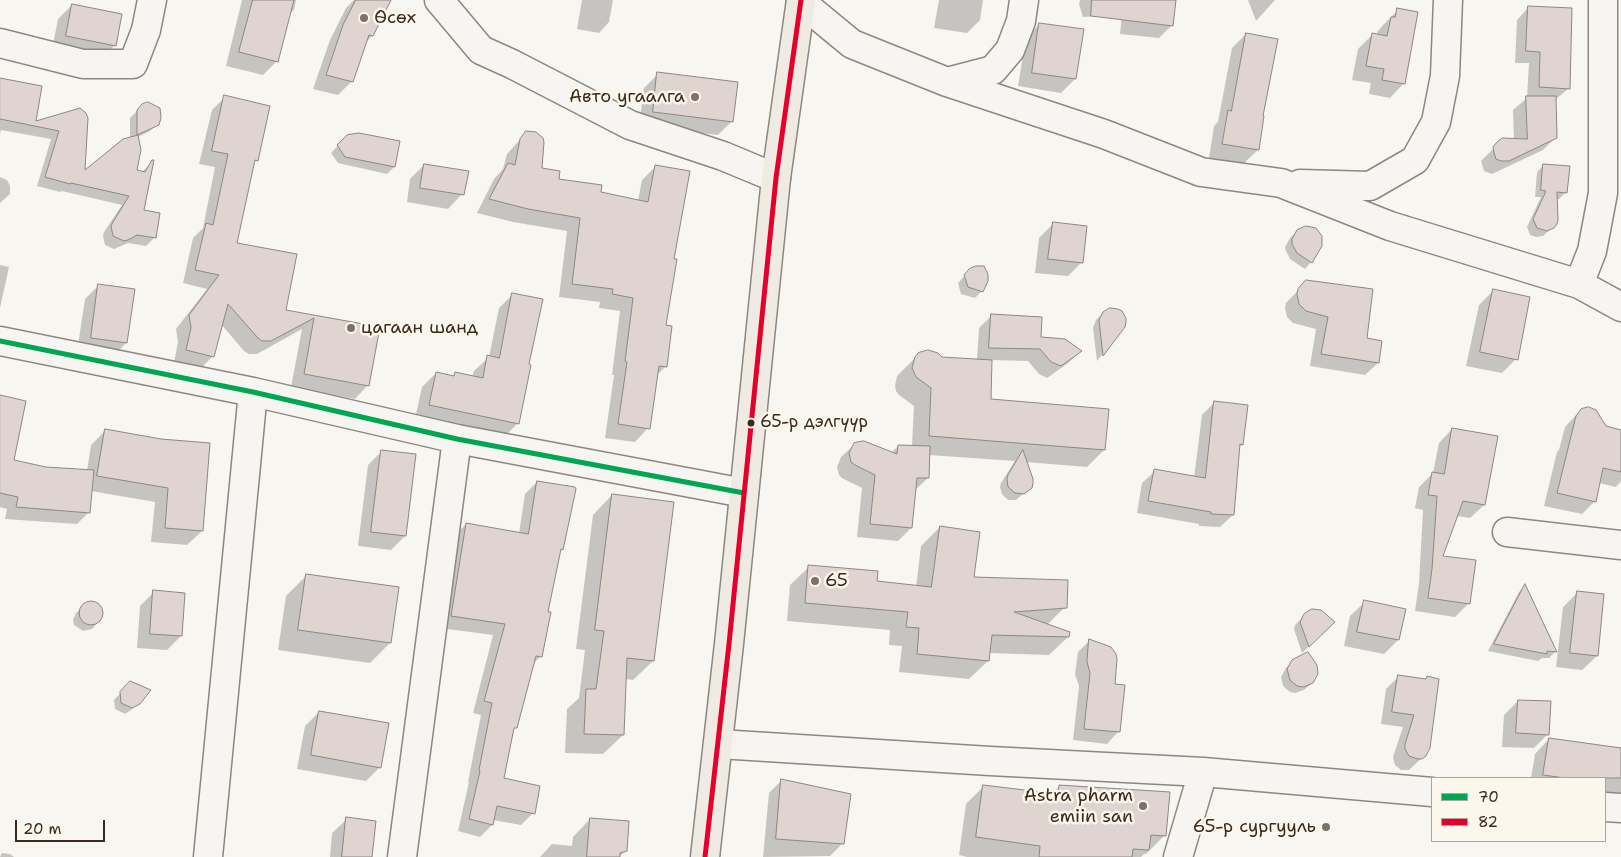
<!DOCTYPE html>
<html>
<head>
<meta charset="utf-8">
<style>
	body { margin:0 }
	#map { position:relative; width:1621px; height:857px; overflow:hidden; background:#f8f6f0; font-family:"Shantell Sans",sans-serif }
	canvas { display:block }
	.legend { position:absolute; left:1431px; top:777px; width:175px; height:65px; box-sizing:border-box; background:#fbf7ec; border:1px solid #aea59a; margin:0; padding:6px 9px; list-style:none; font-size:15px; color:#3b2a1e }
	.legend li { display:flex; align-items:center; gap:10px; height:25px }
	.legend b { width:25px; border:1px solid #aea59a }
	.scale { position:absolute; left:15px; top:820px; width:90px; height:22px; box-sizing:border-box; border:2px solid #3b2a1e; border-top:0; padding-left:6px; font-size:15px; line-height:18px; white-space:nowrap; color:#3b2a1e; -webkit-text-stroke:4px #fbf7ec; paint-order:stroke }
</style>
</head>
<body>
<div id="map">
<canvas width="1621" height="857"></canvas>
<ul class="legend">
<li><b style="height:6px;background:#00a651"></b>70</li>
<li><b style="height:6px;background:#e4002b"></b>82</li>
</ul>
<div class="scale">20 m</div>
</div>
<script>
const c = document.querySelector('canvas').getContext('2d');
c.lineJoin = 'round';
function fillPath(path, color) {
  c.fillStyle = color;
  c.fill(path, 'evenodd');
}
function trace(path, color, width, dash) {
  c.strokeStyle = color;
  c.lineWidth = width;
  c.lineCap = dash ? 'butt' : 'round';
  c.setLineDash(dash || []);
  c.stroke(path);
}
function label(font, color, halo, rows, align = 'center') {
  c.font = font + ' "Shantell Sans",sans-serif';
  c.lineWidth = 5;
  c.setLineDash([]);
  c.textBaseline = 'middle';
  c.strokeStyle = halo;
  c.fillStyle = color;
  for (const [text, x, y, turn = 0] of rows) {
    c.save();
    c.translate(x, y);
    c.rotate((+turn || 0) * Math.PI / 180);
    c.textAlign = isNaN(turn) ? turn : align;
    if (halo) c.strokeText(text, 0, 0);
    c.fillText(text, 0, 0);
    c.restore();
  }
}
const shadow = new Path2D(`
	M242 0H296L294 10 289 14 277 61 263 75 226 66Z
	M354 0H373L372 36 366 42 352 81 338 95 313 89 330 40 346 8Z
	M582 0H613L609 22 599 33 577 29Z
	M939 0H983L980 20 967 33 934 28Z
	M1080 0H1175L1172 25 1159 38 1120 34 1122 15 1083 17 1079 4Z
	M1248 0H1275L1256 21Z
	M72 5 115 45 100 59 52 50 58 19Z
	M1529 7 1569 88 1555 100 1556 137 1543 150 1492 174 1484 171 1481 161 1502 140H1514L1513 110 1527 98 1529 63H1515L1517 20Z
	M1398 10 1404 83 1390 98 1369 94 1371 83 1352 80 1358 49 1372 35 1377 36V32L1384 24Z
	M1040 24 1075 79 1061 93 1018 86 1026 38Z
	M1246 34 1262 117 1258 150 1243 164 1209 158 1214 126 1218 122 1232 48Z
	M658 74 732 121 718 135 639 126 644 88Z
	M0 79 34 123 80 109 84 173 130 138V118L143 105 157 124 150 131 138 137 135 171 142 172 152 162 142 211 155 237 146 246 128 243 114 249 105 245 103 236 104 232 122 205 62 191 60 192 37 186 51 139 1 130 0 134Z
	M225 97 256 160 253 164 236 244 285 311 378 328 368 385 355 399 291 387 302 329 257 354H249L244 351 221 324 213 356 200 369 174 363 178 342 176 329 207 289 183 283 193 238 203 228 215 167 199 164 212 110Z
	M526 133 540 169 557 180 599 193 638 201 642 180 656 166 673 260 665 326 666 366 656 376 648 428 635 442 605 438 614 375H612L620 311 599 308 600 302 559 297 567 231 513 222 477 213 494 179 503 169 507 154Z
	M347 136 394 167 387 174 338 163 331 153Z
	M424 165 462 194 448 209 407 202 410 179Z
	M1544 165 1566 192 1559 199H1556V224L1543 236 1536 237 1530 235 1527 227 1541 197H1535L1537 172Z
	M0 177 7 180 10 186V194L0 203Z
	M1053 224 1082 262 1068 276 1035 273 1039 238Z
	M1297 231 1311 262 1305 269 1290 259 1286 251 1285 247 1290 238Z
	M0 265 9 267 0 308Z
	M970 270 982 291 975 298 961 294 958 283Z
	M1307 281 1365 339 1378 363 1365 375 1310 366 1316 329 1293 323 1287 317 1285 308 1286 303Z
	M99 285 126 343 112 357 77 352 85 299Z
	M1493 291 1516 359 1502 373 1466 366 1479 305Z
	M513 294 528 365 518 423 504 437 415 419 422 387 436 373 452 377 455 373 472 377 474 371 489 357 499 308Z
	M1103 313 1124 326 1097 361 1093 328 1096 320Z
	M991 316 1040 338 1080 351 1068 363 1047 378 1039 374 1028 361 991 360 989 401 1104 450 1087 467 1026 462 1031 487 1016 500H1008L1002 494 1000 487 1001 483 1015 461 929 455 928 478 914 491 911 528 898 541 857 537 862 488 842 478 839 475 837 467 841 457 855 444 891 453 898 446H912L914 406 899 395 896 391 895 386 897 376 919 354 941 359 977 360 979 328Z
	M0 396 12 461 46 468 87 471 91 445 105 431 160 440 202 531 187 545 151 542 155 502 91 491 89 512 77 524 5 519 7 509 0 507Z
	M1215 402 1242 444 1239 447 1233 515 1220 527 1199 526V524L1137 513 1142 483 1155 471 1194 478 1202 415Z
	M1578 413 1605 427 1621 431V481L1616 487 1599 483 1595 501 1582 514 1544 506 1557 452 1559 450 1565 427Z
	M1452 429 1484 505 1470 518 1457 516 1441 557 1469 603 1455 617 1415 611 1419 583 1423 510 1415 508 1419 487 1433 473 1439 443Z
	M382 451 405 536 391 550 358 546 368 465Z
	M537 482 562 549 559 553 547 613 541 656 532 665 516 727 512 730 503 779 533 813 521 825 493 820 492 825 480 837 458 831 469 782H468L481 715 473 713 493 635 440 628 454 536 466 524 519 534 525 494Z
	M612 495 653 661 633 680 625 679 623 735 603 754 565 753 567 709 579 698 585 650 576 649 593 515Z
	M940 527 973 578 1065 607 1047 625 1068 637 1049 655 989 653 988 661 969 679 899 672 902 646 889 645 890 630 787 621 790 585 809 567 876 582 916 587 921 546Z
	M307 575 390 643 370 663 278 650 286 596Z
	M1525 586 1555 652 1549 658H1542L1538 661 1488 651 1519 592Z
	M154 592 181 636 167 650 137 648 140 606Z
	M1577 593 1597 656 1582 670 1556 667 1563 607Z
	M1365 602 1404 610 1398 640 1384 654 1344 646 1350 616Z
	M88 603 100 605 102 613 99 621 92 629 83 631 74 625 73 620 76 613Z
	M1308 612 1334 622 1302 653 1294 629 1295 625Z
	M1090 640 1113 685 1123 686 1118 732 1107 744 1073 740 1079 686 1075 674 1078 652Z
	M1293 661 1312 683 1304 690 1295 693 1290 692 1283 686 1281 677 1286 668Z
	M1398 677 1425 680 1427 678 1428 752 1409 770H1401L1395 765 1393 757 1403 727 1381 724 1386 689Z
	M130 683 139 703 131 710 125 714 115 709 114 700Z
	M1518 701 1548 734 1534 748 1502 747 1504 715Z
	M319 712 380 767 366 781 297 769 305 726Z
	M1549 739 1614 748 1615 747H1621V801L1605 799V778H1531L1535 754Z
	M782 780 843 843 830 856 763 857 769 793Z
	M984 786 1051 795 1059 787 1169 793 1164 836 1146 854H1144L1141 857H967L959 855 966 804Z
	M347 819 371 857H330L332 833Z
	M590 819 626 850 619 857H540L552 844 572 846 573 837Z
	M2 853 10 854 14 857H0Z`);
const building = new Path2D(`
	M253 0H294L278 62 239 52Z
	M356 0H391L373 36 369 35 353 82 326 75 343 25Z
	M1092 0H1176L1173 26 1091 16Z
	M72 4 122 14 116 46 66 36Z
	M1528 6 1572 8 1570 89 1539 87 1540 52 1526 51Z
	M1397 8 1418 12 1405 84 1382 80 1384 69 1366 66 1372 33 1387 36 1391 17H1395Z
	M1039 23 1084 29 1076 79 1032 73Z
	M1246 33 1278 39 1263 116H1264L1259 150 1222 144 1228 110 1231 111Z
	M657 72 738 82 733 122 653 112Z
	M0 78 42 86 36 121 80 108 86 113 88 118 85 170 123 139 138 135 141 150 137 170 145 172 152 160H154L144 210 160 213 156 238 137 235 128 240 124 241 113 236 111 226 113 222 129 196 71 183 70 184 45 177 59 131 0 119Z
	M224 95 270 106 258 161 255 160 237 243 297 254 286 310 380 327 369 386 304 374 314 318 271 341H262L258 338 228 304 214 357 186 350 191 328 189 315 219 275 195 270 206 223 213 225 228 154 212 151Z
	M1526 96H1556L1557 138 1509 161H1501L1496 159 1494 153 1493 147 1497 142 1502 138 1527 139Z
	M148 102 160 108 161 118 159 125 137 135V110L142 104Z
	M526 131 536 132 543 138 544 142 542 168 560 171 559 179 602 185 601 192 648 202 655 165 690 171 674 259H677L666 325 672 326 667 367 659 366 650 429 618 424 627 362 625 361 633 298 612 294 613 289 572 284 580 218 528 209 489 199 508 163 515 165 520 139Z
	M359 133 400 141 395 167 345 157 337 145 347 135Z
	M424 164 469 171 464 195 420 188Z
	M1543 164 1570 166 1567 193 1557 192 1558 220 1557 224 1554 228 1547 231 1537 228 1533 219 1546 191 1541 190Z
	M1053 222 1087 226 1083 263 1048 259Z
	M1306 226 1316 228 1322 236V246L1312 263 1297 253 1292 244V239L1297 230Z
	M976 266H984L988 274V281L983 292 968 287 964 275 969 269Z
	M1306 280 1373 289 1367 338 1382 341 1379 363 1321 354 1328 317 1306 311 1299 304 1297 294 1298 289Z
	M98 284 135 289 127 343 91 338Z
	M1493 289 1530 297 1518 360 1480 352Z
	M512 293 543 299 529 364 531 365 519 424 429 405 436 372 454 376 455 372 483 378 487 355 499 358Z
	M1110 308 1118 309 1122 311 1126 318V322L1125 327 1103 356 1099 320 1103 312Z
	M991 314 1042 317 1041 337 1065 339 1082 351 1061 366 1051 362 1040 349 989 348Z
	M928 350 938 353 942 357 992 360 991 399 1109 409 1105 450 929 436 931 388 916 377 912 368 915 357 918 353Z
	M0 395 26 401 14 460 46 467 94 470 90 513 16 507 18 497 0 493Z
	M1214 401 1248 405 1243 445 1240 444 1234 515 1211 514V512L1148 501 1154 469 1205 478Z
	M1589 407 1596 410 1606 426 1621 430V472L1603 468 1596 502 1557 493 1576 416 1581 409Z
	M1452 428 1498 436 1485 505 1463 501 1443 556 1476 560 1470 604 1428 598 1432 569 1437 496 1428 495 1432 472 1444 474Z
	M105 429 161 439 210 443 203 531 165 528 168 488 97 476Z
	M864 441 897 454 898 445 930 446 929 478H917L912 528 870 524 875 475 855 465 851 462 849 453 854 443Z
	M381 450 416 454 406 536 371 532Z
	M1023 450 1033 479V483L1032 488 1024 494 1015 493 1008 487 1007 479 1008 475Z
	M537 481 575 487 576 489 563 550 561 549 548 612H551L542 657 536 656 517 728H514L504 778 540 786 535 814 497 806 493 825 469 819 480 771 479 770 492 703 484 701 505 624 451 616 466 523 528 534Z
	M612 494 674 502 654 661 627 658 624 735 584 734 586 689H596L604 631 595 630Z
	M940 526 980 532 974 577 1068 580 1067 608 1014 612 1070 632 1069 637 992 635 989 661 917 654 919 628 906 627 908 612 805 603 808 565 878 571 877 581 931 587Z
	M306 574 399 587 391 643 298 630Z
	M1525 584 1557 652 1547 651V654L1494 644Z
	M153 590 185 593 182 636 150 634Z
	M1577 591 1604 594 1598 656 1570 653Z
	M1364 600 1406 609 1399 640 1357 632Z
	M79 613a12 12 0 1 1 24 0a12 12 0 1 1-24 0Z
	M1312 609 1321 610 1335 622 1309 647 1300 622 1304 614Z
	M1089 639 1111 647 1116 654 1117 659 1115 684 1125 685 1120 732 1084 729 1090 673 1087 662Z
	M1308 652 1317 665 1318 674 1313 683 1303 687 1297 686 1290 680 1287 669 1292 660Z
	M1398 675 1426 679 1427 676 1439 679 1430 748 1426 756 1422 759H1418L1409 756 1405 749V744L1414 715 1392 712Z
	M130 681 151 690 140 704 132 708 121 703 120 692Z
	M1518 700 1551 701 1549 735 1516 733Z
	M319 711 389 723 381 768 311 755Z
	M1549 738 1621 748V778H1565L1543 775Z
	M781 779 851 794 844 844 776 839Z
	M983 785 1058 794 1059 785 1170 792 1166 836 1151 835 1149 850 1133 849 1132 857H1039L1040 846 976 837Z
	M346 817 376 821 372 857H342Z
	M590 818 629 821 627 851 620 853V857H587Z`);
const minor = new Path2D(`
	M439 0 481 50 512 64 630 125 723 156 776 178
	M801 2 852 44 947 82 1104 134 1201 172 1281 183 1390 226 1579 284 1621 307
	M0 43 83 64H133L146 30 152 0
	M947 82 993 70 1010 50 1021 21 1024 0
	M1300 184 1370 186 1415 160 1436 122 1445 76 1448 0
	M1579 284 1592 251 1603 193V0
	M0 341 253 392 457 439 744 493
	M1507 532 1621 545
	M719 744 990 761 1203 772 1432 792
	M1605 807 1621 808
	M208 857 253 392
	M402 857 457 439
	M1178 857 1203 772`);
const major = new Path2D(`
	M705 857 729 644 776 178 801 0`);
const bus1 = new Path2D(`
	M0 341 253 392 457 439 744 493`);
const bus2 = new Path2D(`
	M705 857 729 644 776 178 801 0`);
const markers = [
	[364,18,5,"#7d7168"],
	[695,97,5,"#7d7168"],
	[351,328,5,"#7d7168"],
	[751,423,4.5,"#3b2a1e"],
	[815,581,5,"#7d7168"],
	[1143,806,5,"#7d7168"],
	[1326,827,5,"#7d7168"]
];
const busNames = [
	["65-р дэлгүүр",760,423]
];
const poiNames = [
	["Өсөх",374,18],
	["Авто угаалга",685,97,"right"],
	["цагаан шанд",361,328],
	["65",825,581],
	["Astra pharm",1133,796,"right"],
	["emiin san",1133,817,"right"],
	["65-р сургууль",1316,827,"right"]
];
fillPath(shadow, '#0003');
fillPath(building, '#e0d4d1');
trace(building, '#8b8781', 1);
trace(minor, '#8b8781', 31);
trace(major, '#8b8781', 31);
trace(minor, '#f6f5f1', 28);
trace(major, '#f0ebe2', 28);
trace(bus1, '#00a651', 5);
trace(bus2, '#e4002b', 5);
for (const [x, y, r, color] of markers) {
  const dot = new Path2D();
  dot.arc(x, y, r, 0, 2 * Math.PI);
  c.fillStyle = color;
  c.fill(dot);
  trace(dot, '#fbf7ec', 2);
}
label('17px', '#3b2a1e', '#fbf7ec', busNames, 'left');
label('18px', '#3b2a1e', '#fbf7ec', poiNames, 'left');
</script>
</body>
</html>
